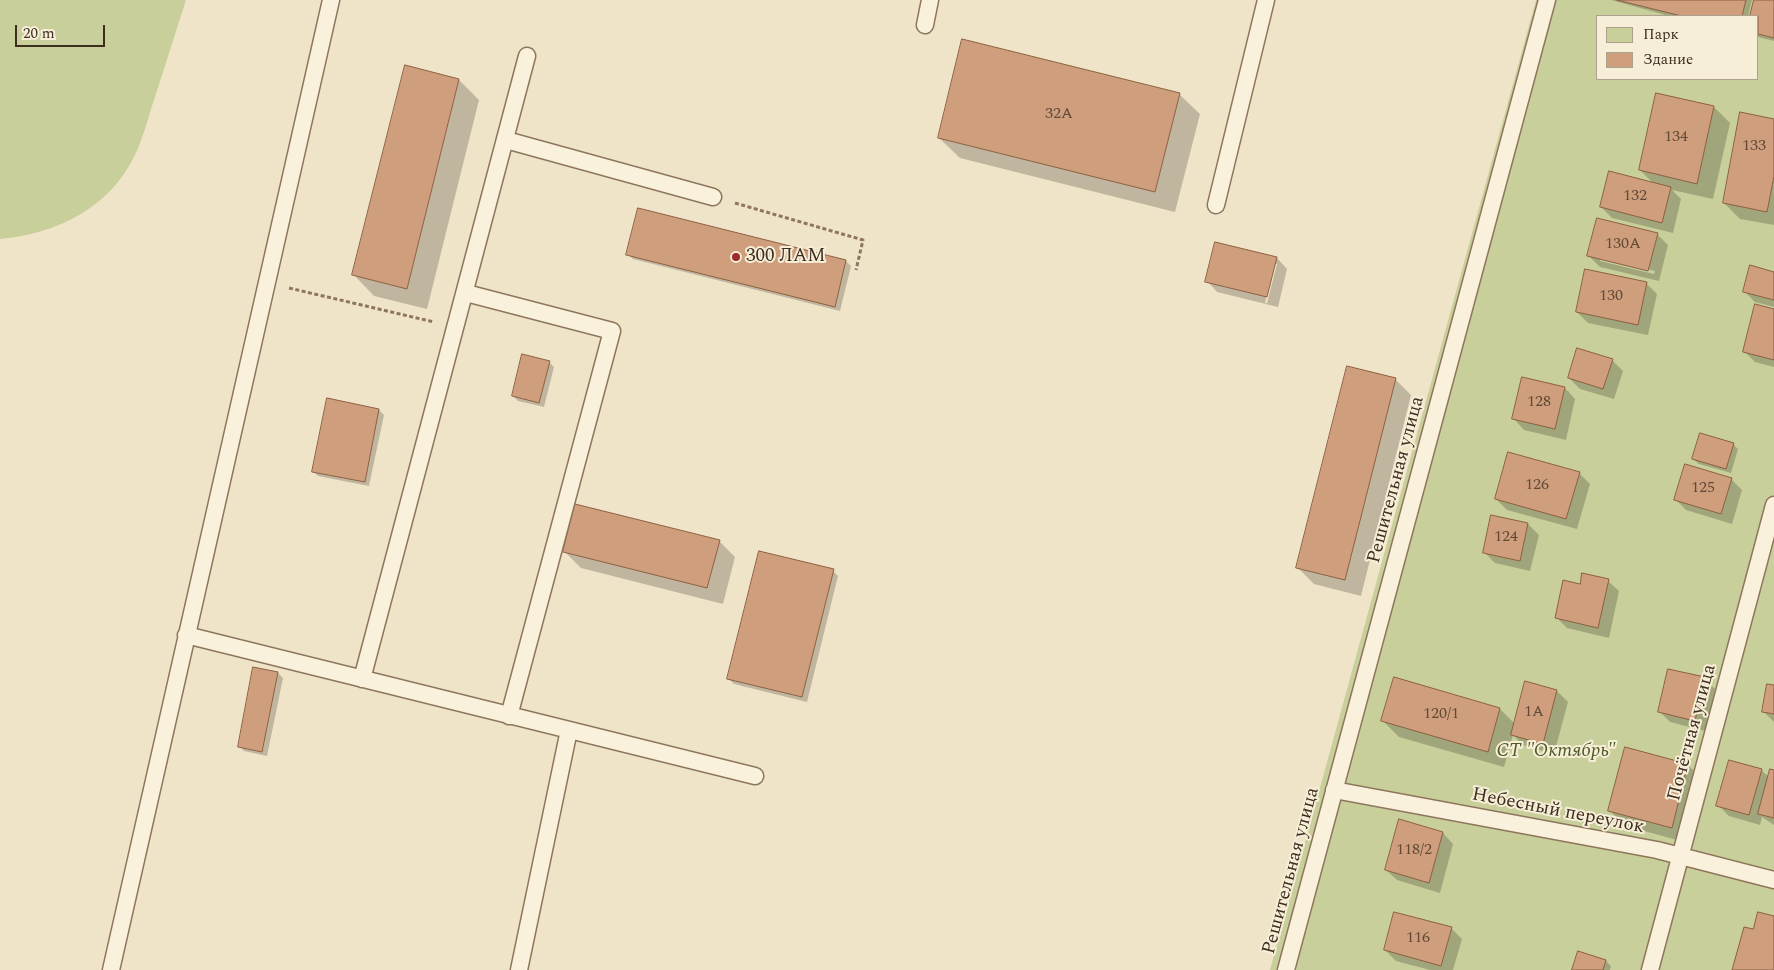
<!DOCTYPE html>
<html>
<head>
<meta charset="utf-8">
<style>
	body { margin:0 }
	#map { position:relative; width:1774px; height:970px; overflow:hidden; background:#f0e4c8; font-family:Spectral,serif }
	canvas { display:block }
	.legend { position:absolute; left:1596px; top:15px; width:162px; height:65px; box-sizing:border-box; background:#f7eed8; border:1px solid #ada18e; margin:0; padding:6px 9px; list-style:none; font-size:15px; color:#3d2e20 }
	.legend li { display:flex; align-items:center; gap:10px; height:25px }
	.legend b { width:25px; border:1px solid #ada18e }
	.scale { position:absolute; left:15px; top:25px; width:90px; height:22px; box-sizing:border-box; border:2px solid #3d2e20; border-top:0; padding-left:6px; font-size:15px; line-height:18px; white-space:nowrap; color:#3d2e20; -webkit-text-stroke:4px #f7eed8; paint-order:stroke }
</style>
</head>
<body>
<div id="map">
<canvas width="1774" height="970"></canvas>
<ul class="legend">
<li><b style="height:14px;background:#c9cf9b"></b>Парк</li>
<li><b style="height:14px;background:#cf9f7d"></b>Здание</li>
</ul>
<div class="scale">20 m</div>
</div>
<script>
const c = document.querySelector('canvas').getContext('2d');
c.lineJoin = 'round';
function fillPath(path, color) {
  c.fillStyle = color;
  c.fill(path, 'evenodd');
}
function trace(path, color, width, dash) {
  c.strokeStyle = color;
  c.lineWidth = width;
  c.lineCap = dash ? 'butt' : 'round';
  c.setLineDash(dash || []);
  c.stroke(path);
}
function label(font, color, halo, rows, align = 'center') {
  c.font = font + ' Spectral,serif';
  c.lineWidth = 4;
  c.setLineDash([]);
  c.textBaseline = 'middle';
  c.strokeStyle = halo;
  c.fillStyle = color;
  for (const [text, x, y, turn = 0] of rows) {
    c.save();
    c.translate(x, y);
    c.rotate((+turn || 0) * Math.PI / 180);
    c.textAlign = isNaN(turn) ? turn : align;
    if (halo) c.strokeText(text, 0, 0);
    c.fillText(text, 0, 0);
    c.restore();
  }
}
const green = new Path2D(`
	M0 0H186C176 31 166 63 156 94 149 114 144 136 135 155 110 208 56 234 0 239Z
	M1536 0H1774V970H1270ZM1598 16H1758V79H1598Z`);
const shadow = new Path2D(`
	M1611 0H1752L1748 16H1669Z
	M1755 0H1774V41L1758 37V16H1751Z
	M459 80 479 100 427 309 374 296 354 275Z
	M1179 94 1200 114 1175 212 960 158 939 138Z
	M1714 107 1730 123 1713 199 1672 190 1681 199 1673 233 1612 218 1601 207 1654 184 1640 170Z
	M1774 120V225L1740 219 1724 203Z
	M1657 234 1668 245 1659 281 1600 267 1589 256ZM1600 258 1655 271 1654 274 1600 261Z
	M628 254 846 261 851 266 840 311 633 259Z
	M1277 258 1287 269 1278 307 1217 292 1207 281ZM1274 264H1277L1267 303H1265Z
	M1774 273V307L1755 302 1744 291Z
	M1646 283 1657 294 1648 335 1588 323 1577 312Z
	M1774 310V367L1755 362 1744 351Z
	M1612 360 1623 371 1614 399 1580 389 1569 378Z
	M549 362 554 367 544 407 518 401 513 396Z
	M1395 379 1411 395 1361 596 1314 584 1298 568Z
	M1565 388 1575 399 1566 440 1524 430 1514 419Z
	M379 410 384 415 369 486 318 476 313 471Z
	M1733 444 1738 449 1731 473 1699 464 1693 459Z
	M1579 473 1590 484 1577 529 1507 510 1496 499Z
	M1731 479 1742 490 1732 524 1686 510 1675 499Z
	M1492 516 1528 524 1539 535 1530 571 1495 563 1484 552Z
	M719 541 735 557 723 604 581 568 565 552Z
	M833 571 838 576 807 702 734 684 729 679Z
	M1608 581 1619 591 1609 638 1567 628 1556 617 1581 585Z
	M278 673 283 678 267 756 244 751 239 746Z
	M1704 678 1715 689 1705 731 1670 722 1660 712Z
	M1526 683 1557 691 1568 702 1554 754 1523 745 1513 735 1504 767 1399 737 1383 721 1500 709 1515 724Z
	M1774 686V722L1763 711Z
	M1626 749 1688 765 1704 781 1688 843 1626 826 1609 810Z
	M1761 770 1769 777 1774 772V825L1762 817 1760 825 1729 816 1718 805Z
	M1443 833 1453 844 1440 893 1397 880 1386 870Z
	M1451 928 1462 939 1453 970H1430L1396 961 1385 950Z
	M1579 952 1606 961 1611 966 1610 970H1573Z`);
const building = new Path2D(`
	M1617 0H1746L1742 16H1682Z
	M1754 0H1774V38L1758 34V16H1750Z
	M962 39 1180 93 1155 192 938 138Z
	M405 65 459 79 407 289 352 275Z
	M1656 93 1714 106 1697 184 1639 170Z
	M1740 112 1774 119V176L1767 212 1723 203Z
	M1609 171 1671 187 1662 223 1600 207Z
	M638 208 846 260 835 307 626 255Z
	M1597 218 1658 233 1648 271 1587 256Z
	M1215 242 1277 257 1267 297 1205 282Z
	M1750 265 1774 272V300L1743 292Z
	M1585 269 1647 282 1638 325 1576 312Z
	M1755 304 1774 309V360L1743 352Z
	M1577 348 1613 359 1603 389 1568 378Z
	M522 354 550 361 539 403 512 396Z
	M1347 366 1396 378 1345 580 1296 568Z
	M1522 377 1565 387 1555 429 1512 419Z
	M327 398 379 409 365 482 312 472Z
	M1700 433 1734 443 1726 469 1692 459Z
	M1508 452 1580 472 1566 519 1495 499Z
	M1685 464 1732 478 1721 514 1674 500Z
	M575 504 720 540 707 588 563 552Z
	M1491 515 1528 523 1520 561 1483 553Z
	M759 551 834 569 802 697 727 679Z
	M1582 573 1609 579 1598 628 1555 618 1563 580 1580 584Z
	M253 667 278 672 262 752 238 747Z
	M1668 669 1705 677 1695 721 1658 712Z
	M1394 677 1500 708 1488 752 1381 721Z
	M1525 681 1557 690 1543 744 1511 735Z
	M1767 684 1774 685V714L1762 712Z
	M1625 747 1688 764 1672 828 1608 811Z
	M1729 760 1762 769 1749 815 1716 806Z
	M1770 769 1774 770V818L1758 814Z
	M1399 819 1443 832 1429 883 1385 870Z
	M1394 912 1452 927 1441 966 1384 950Z
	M1758 912 1774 916V970H1732L1744 927 1753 929Z
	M1578 951 1606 960 1603 970H1572Z`);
const path = new Path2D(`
	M735 203 863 240 856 270
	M289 288 434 322`);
const service = new Path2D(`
	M925 25 930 0
	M506 140 713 197
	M1216 205 1266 0
	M466 293 612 331 509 716
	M186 635 755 776
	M362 679 527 56
	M1334 790 1657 850 1774 880
	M111 970 331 0
	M519 970 569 730
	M1286 970 1547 0
	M1650 970 1774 505`);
const markers = [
	[736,257,5,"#9e2a2b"]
];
const numberNames = [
	["32А",1059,115],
	["134",1676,138],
	["133",1754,147],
	["132",1635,197],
	["130А",1623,245],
	["130",1611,297],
	["128",1539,403],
	["126",1537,486],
	["125",1703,489],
	["124",1506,538],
	["1А",1534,713],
	["120/1",1441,715],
	["118/2",1414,851],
	["116",1418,939]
];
const poiNames = [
	["300 ЛАМ",746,257]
];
const streetNames = [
	["Решительная улица",1397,480,-75],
	["Почётная улица",1693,733,-75],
	["Небесный переулок",1558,812,11],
	["Решительная улица",1292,871,-75]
];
const parkNames = [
	["СТ \"Октябрь\"",1556,752]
];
fillPath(green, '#c9cf9b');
fillPath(shadow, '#0003');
fillPath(building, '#cf9f7d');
trace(building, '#8d5f41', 1);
trace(service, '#8d765c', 19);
trace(path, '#8d765c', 3, [4, 2.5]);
trace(service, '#faf1dc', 16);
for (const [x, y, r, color] of markers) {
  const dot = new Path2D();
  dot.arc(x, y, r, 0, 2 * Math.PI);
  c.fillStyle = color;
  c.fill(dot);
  trace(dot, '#f7eed8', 2);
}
label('16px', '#624a37', null, numberNames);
label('19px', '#3d2e20', '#f7eed8', poiNames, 'left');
label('19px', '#3d2e20', '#f7eed8', streetNames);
label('italic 19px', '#4d5a26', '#f7eed8', parkNames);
</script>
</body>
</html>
